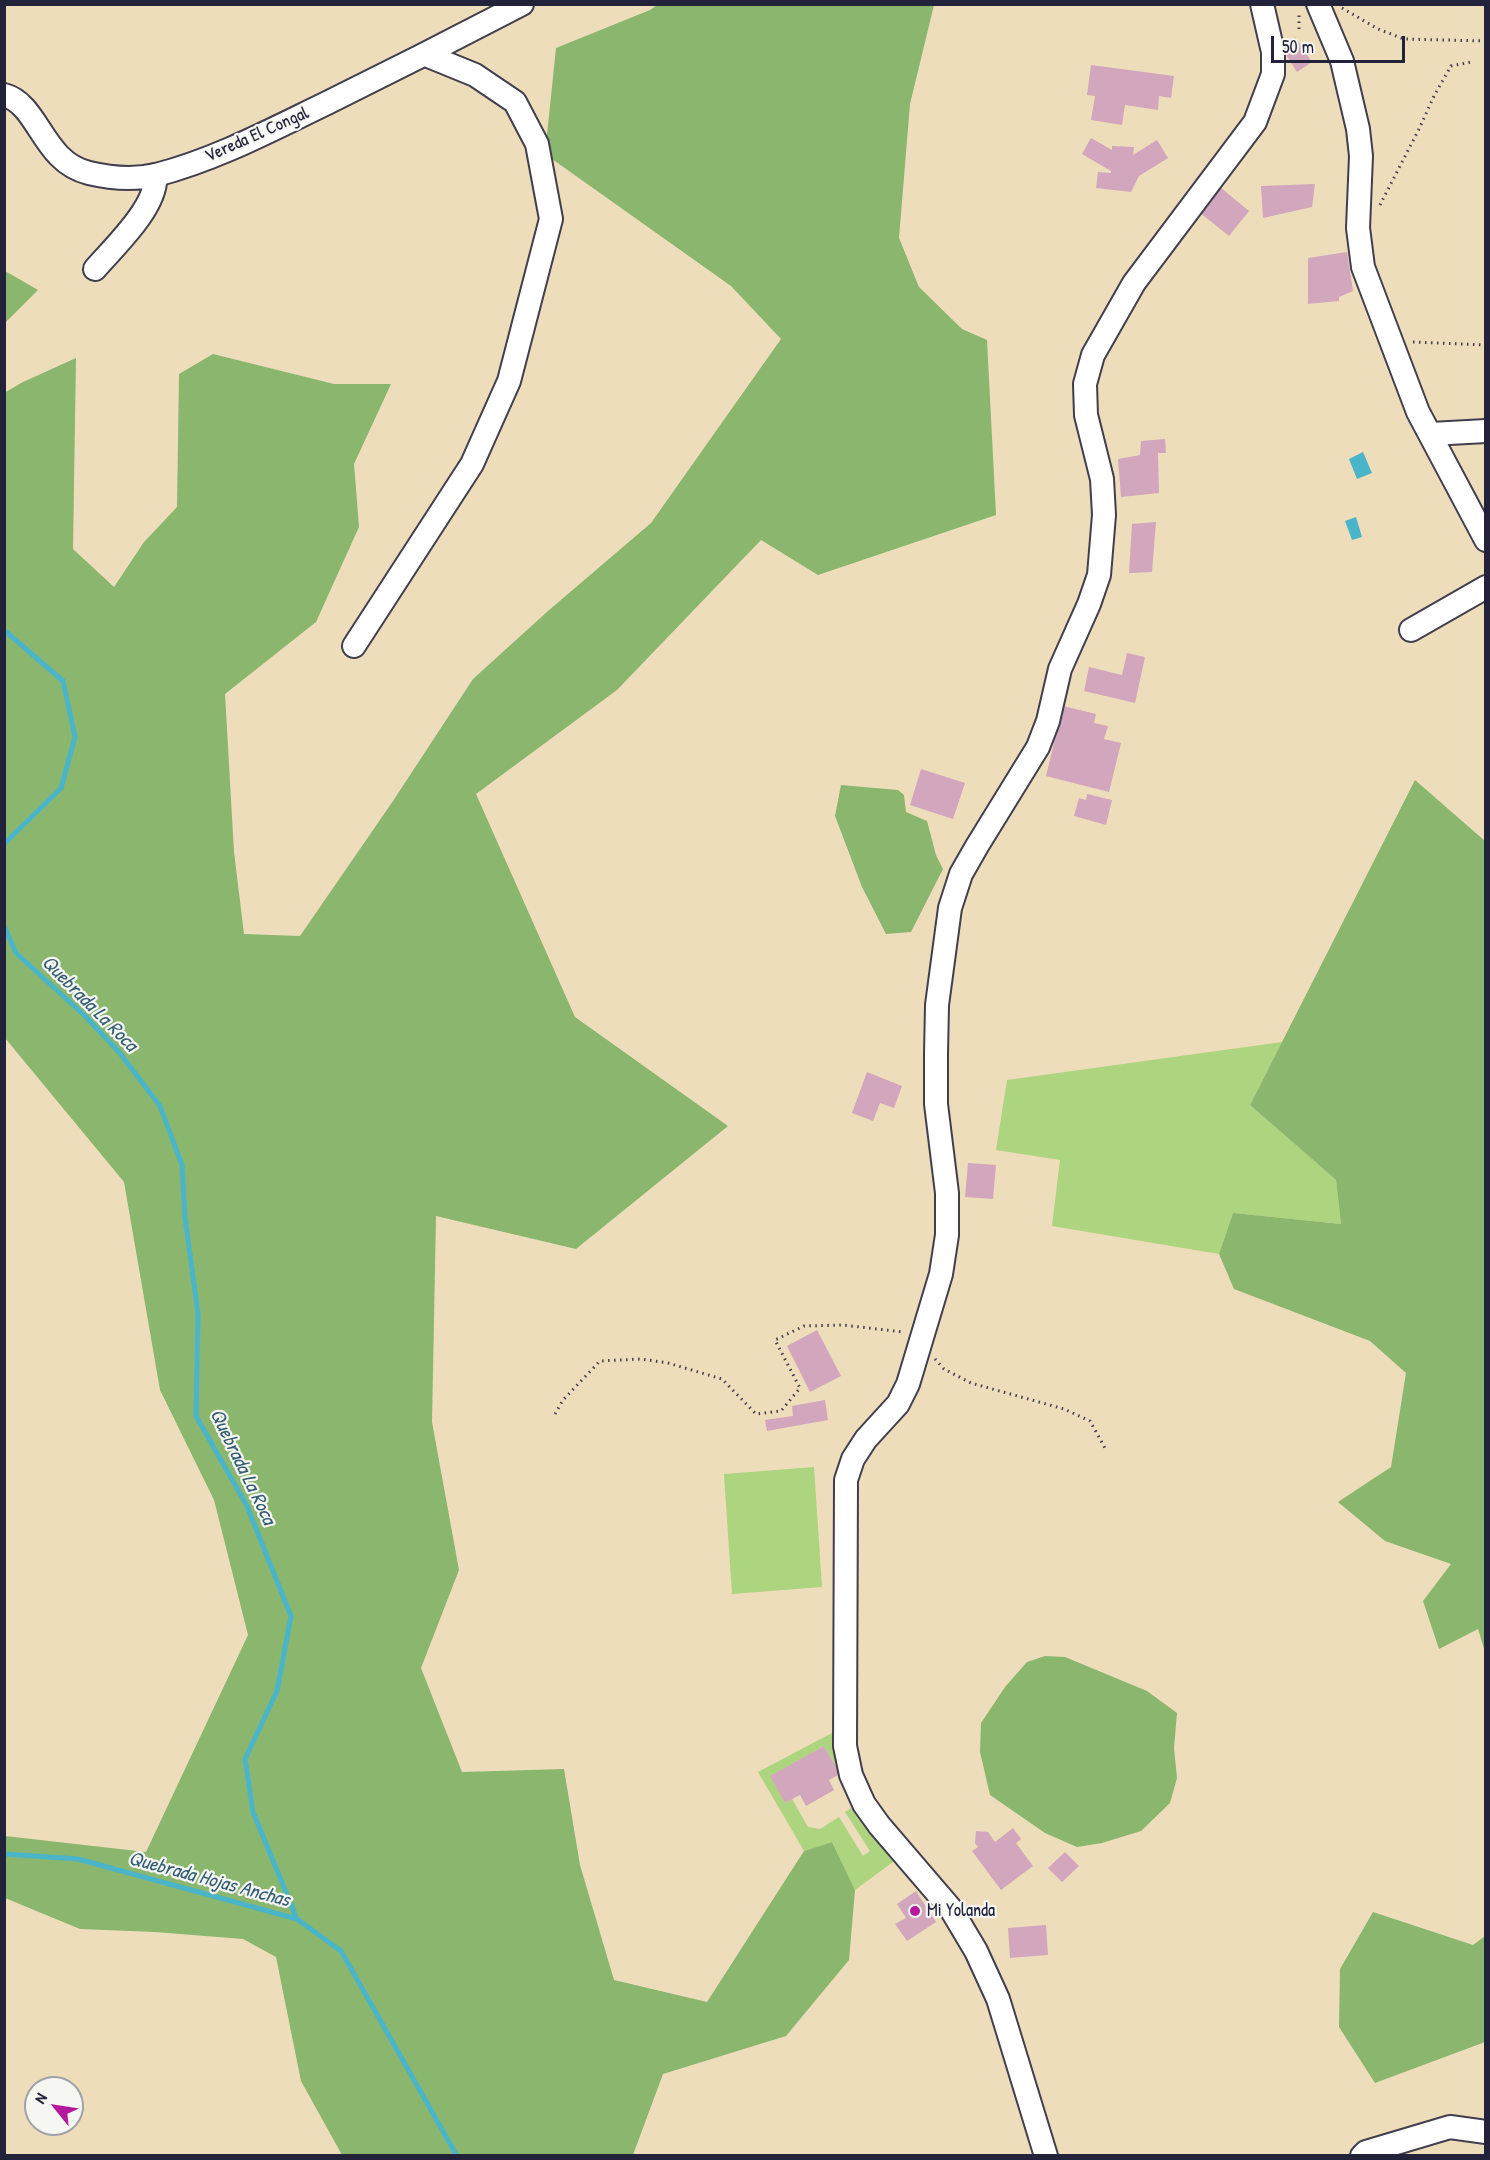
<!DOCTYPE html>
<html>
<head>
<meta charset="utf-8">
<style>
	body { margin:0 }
	#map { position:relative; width:1490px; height:2160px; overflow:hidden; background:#eeddba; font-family:"Patrick Hand",sans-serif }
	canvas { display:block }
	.frame { position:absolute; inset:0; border:6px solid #22223b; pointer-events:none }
	.north { position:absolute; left:24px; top:2076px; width:60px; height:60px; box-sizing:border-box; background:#f6f6f2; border:2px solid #a1a1a9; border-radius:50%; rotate:300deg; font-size:16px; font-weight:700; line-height:24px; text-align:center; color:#22223b }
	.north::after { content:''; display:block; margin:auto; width:21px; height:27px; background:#b5179e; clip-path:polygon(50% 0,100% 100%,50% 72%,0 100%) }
	.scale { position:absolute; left:1271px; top:36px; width:134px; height:27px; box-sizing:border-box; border:3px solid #22223b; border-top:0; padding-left:8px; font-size:18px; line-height:21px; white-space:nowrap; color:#22223b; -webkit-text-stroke:4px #f6f6f2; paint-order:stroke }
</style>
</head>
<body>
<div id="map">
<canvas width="1490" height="2160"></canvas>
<div class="frame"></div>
<div class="north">N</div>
<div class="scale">50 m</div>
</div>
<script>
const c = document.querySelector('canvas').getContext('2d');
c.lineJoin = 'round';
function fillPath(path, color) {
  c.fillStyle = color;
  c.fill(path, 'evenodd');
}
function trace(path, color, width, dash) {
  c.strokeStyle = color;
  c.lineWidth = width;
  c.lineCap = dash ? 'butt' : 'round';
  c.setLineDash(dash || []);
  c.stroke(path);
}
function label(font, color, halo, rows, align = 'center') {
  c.font = font + ' "Patrick Hand",sans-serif';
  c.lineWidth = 4.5;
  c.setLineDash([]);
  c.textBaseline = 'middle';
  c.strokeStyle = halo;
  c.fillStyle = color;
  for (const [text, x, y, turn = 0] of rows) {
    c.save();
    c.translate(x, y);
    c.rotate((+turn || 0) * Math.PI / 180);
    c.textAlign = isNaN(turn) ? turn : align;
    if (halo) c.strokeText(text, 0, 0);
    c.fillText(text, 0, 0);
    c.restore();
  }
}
const green = new Path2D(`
	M1282 1042 1250 1105 1336 1180 1341 1224 1233 1213 1219 1254 1052 1226 1060 1160 996 1150 1007 1080Z
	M814 1467 822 1587 732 1594 724 1474Z
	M832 1733 841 1764 840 1774 824 1746 771 1776 785 1803 792 1799 808 1827 820 1829 839 1817 863 1856 870 1851 845 1812 858 1803 897 1859 855 1890 832 1842 804 1851 758 1772Z`);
const forest = new Path2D(`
	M657 5H934L910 104 899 238 919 287 962 329 987 340 996 515 818 575 761 540 617 690 476 794 575 1017 728 1126 576 1249 436 1216 432 1422 459 1570 421 1668 462 1772 564 1769 580 1865 614 1980 707 2002 804 1851 832 1842 855 1890 849 1960 786 2036 663 2074 633 2155H342L301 2081 276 1957 243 1939 155 1932 80 1929 5 1898V1836L146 1852 248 1635 214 1500 160 1390 124 1182 5 1038 4 393 23 382 76 358 73 549 114 587 144 542 177 507 179 374 213 354 334 384H391L354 464 359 527 316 622 225 694 234 852 244 934 300 936 393 801 473 679 548 611 651 523 781 339 731 286 545 154 556 48 650 10Z
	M5 271 38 290 5 323Z
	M1415 780 1485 841V1652L1478 1629 1439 1649 1423 1601 1451 1564 1385 1541 1338 1502 1391 1467 1406 1373 1370 1341 1234 1289 1219 1254 1233 1213 1341 1224 1336 1180 1250 1105Z
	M841 785 898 790 904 795 906 812 927 821 936 855 943 869 911 932 886 934 862 887 835 816Z
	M1045 1656 1065 1657 1147 1691 1177 1713 1174 1748 1177 1778 1170 1803 1141 1831 1102 1843 1077 1847 1045 1833 990 1795 980 1752 981 1723 1005 1687 1027 1662Z
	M1373 1912 1473 1945 1485 1936V2042L1375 2083 1339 2027 1340 1969Z`);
const water = new Path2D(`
	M1363 452 1372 473 1357 479 1349 459Z
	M1356 517 1362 537 1352 540 1345 521Z`);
const stream = new Path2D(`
	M4 630 63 681 75 737 61 788 4 844
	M4 926 16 953 84 1015 119 1052 160 1106 182 1165 185 1217 198 1314 196 1416 247 1506 291 1616 277 1691 245 1759 253 1812 297 1919
	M4 1854 78 1859 297 1919 341 1951 457 2156`);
const building = new Path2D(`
	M1295 37 1312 62 1297 72 1281 47Z
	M1091 65 1174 76 1171 98 1159 96 1158 110 1125 105 1122 125 1091 120 1095 96 1087 95Z
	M1091 138 1112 150V146L1134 147 1133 155 1157 140 1168 158 1139 176 1131 192 1096 188 1098 172 1111 173V171L1082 154Z
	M1315 184 1312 207 1263 218 1261 186Z
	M1220 187 1249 211 1229 236 1199 212Z
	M1347 252 1353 291 1339 297V301L1308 304V258Z
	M1165 439 1166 453H1158L1159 493 1121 497 1118 459 1140 455 1141 441Z
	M1156 522 1152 572 1129 573 1132 524Z
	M1127 653 1145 657 1135 703 1084 691 1089 667 1122 675Z
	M1063 706 1096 714 1094 723 1108 726 1104 739 1121 743 1109 792 1046 776Z
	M921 769 965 783 953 819 910 805Z
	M1087 794 1112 800 1106 825 1074 816 1079 798 1086 800Z
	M867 1072 902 1086 894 1108 880 1103 873 1121 852 1113Z
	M968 1163 996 1165 993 1199 965 1197Z
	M817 1330 841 1376 810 1392 787 1346Z
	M825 1400 828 1420 767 1431 765 1420 793 1416 792 1406Z
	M824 1746 840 1774 829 1780 834 1790 806 1806 800 1795 785 1803 770 1776Z
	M1013 1828 1021 1839 1016 1843 1033 1866 1001 1890 972 1851 978 1847 975 1843 976 1831 988 1832 995 1842Z
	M1065 1852 1079 1866 1062 1882 1048 1868Z
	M916 1891 936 1922 907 1941 895 1924 906 1918 897 1904Z
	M1046 1925 1048 1955 1010 1958 1008 1928Z`);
const path = new Path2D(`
	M1342 8 1378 29 1404 39 1486 41
	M1299 29V12
	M1380 205 1419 129 1434 96 1451 66 1471 62
	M1413 342 1486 345
	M935 1359 944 1369 971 1383 1064 1409 1090 1421 1106 1450
	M555 1414 563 1400 600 1361 641 1359 668 1363 722 1379 756 1414 781 1411 800 1388 775 1340 804 1326 843 1325 903 1332`);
const minor = new Path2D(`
	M1318 4 1342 61 1358 129 1361 156 1358 228 1363 267 1418 412 1486 540
	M4 95C39 104 42 162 89 173 110 178 134 180 156 175 217 159 271 130 327 103 392 71 457 38 522 4
	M95 269C114 247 159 205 155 175
	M1431 434 1486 431
	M1411 630 1486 587
	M354 646 472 464 509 381 551 219 537 144 515 102 475 75 426 55
	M1046 2156 998 1999 976 1951 951 1909 879 1825 864 1804 851 1775 845 1746 846 1480 853 1459 866 1439 898 1404 908 1384 941 1274 947 1235V1193L936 1104V1054L937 1005 950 908 961 874 977 846 1038 747 1048 721 1060 669 1089 604 1099 575 1104 515 1102 479 1086 415 1085 384 1093 355 1134 283 1255 122 1273 74V52L1262 4
	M1362 2156 1366 2152 1450 2127 1486 2132`);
const markers = [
	[915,1911,6,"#b5179e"]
];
const streetNames = [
	["Vereda El Congal",257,135,-24]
];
const poiNames = [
	["Mi Yolanda",927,1911]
];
const waterNames = [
	["Quebrada La Roca",89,1004,45],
	["Quebrada La Roca",242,1467,64],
	["Quebrada Hojas Anchas",209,1880,15]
];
fillPath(green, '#add47f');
fillPath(forest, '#8ab66e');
fillPath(water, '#4ab5c8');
trace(stream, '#4ab5c8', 5);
fillPath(building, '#d2a6bc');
trace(minor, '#413e4e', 26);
trace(path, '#413e4e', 3, [1.5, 4.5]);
trace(minor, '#fff', 22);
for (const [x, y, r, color] of markers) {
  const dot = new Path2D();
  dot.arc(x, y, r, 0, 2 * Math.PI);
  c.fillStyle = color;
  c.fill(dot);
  trace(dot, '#f6f6f2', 2);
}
label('18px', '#22223b', '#f6f6f2', streetNames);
label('18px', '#22223b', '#f6f6f2', poiNames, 'left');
label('italic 20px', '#325d73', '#f6f6f2', waterNames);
</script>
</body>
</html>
